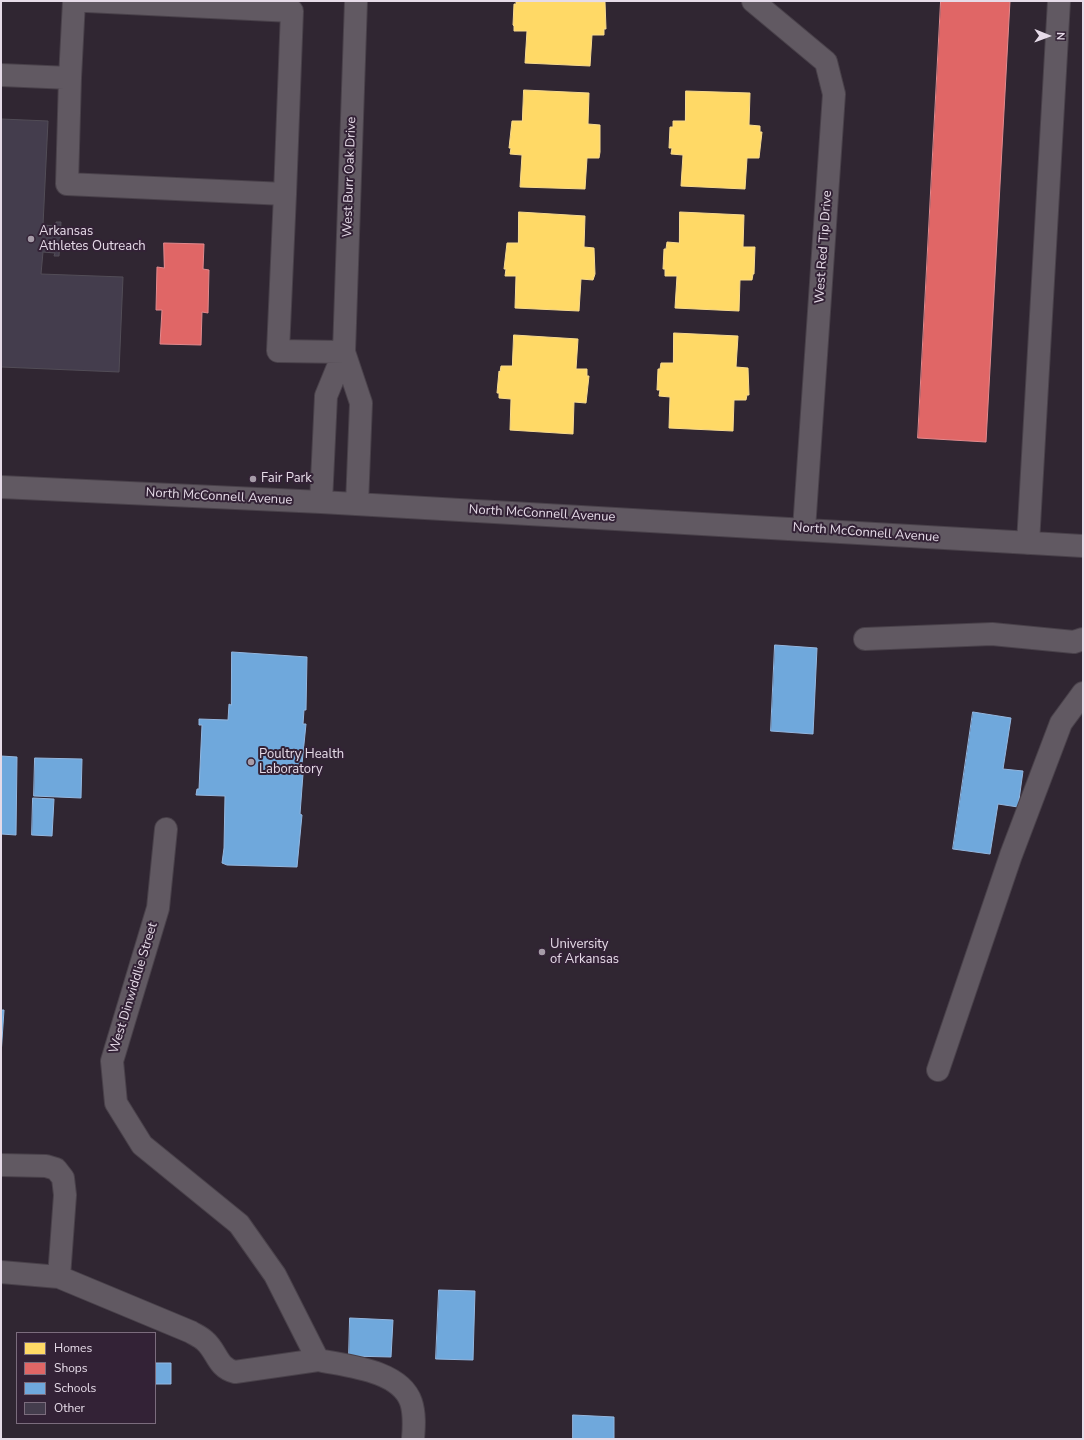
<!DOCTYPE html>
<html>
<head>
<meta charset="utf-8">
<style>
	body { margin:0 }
	#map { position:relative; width:1084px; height:1440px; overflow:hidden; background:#302632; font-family:"Nunito Sans",sans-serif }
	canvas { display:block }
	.frame { position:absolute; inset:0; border:2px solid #e6dbe8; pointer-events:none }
	.legend { position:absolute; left:16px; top:1332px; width:140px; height:92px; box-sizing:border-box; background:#332236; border:1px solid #7b6c7d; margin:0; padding:5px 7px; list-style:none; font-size:12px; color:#e6dbe8 }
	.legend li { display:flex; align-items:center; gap:8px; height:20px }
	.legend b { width:20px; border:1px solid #7b6c7d }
	.north { position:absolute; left:1028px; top:16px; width:40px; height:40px; -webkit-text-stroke:3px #332236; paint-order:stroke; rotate:91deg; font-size:11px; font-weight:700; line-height:16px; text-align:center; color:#e6dbe8 }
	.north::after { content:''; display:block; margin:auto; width:14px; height:18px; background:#e6dbe8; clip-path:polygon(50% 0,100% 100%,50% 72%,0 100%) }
</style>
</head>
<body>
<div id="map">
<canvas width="1084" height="1440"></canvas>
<div class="frame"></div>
<ul class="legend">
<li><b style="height:11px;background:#ffd966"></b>Homes</li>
<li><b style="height:11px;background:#e06666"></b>Shops</li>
<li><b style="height:11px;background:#6fa8dc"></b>Schools</li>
<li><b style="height:11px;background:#443d4d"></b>Other</li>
</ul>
<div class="north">N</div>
</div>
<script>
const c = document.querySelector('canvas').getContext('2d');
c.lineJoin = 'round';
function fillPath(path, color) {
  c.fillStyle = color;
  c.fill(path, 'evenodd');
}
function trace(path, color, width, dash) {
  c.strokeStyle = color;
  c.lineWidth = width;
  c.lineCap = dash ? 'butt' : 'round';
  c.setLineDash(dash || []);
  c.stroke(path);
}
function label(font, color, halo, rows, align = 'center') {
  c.font = font + ' "Nunito Sans",sans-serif';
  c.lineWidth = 4;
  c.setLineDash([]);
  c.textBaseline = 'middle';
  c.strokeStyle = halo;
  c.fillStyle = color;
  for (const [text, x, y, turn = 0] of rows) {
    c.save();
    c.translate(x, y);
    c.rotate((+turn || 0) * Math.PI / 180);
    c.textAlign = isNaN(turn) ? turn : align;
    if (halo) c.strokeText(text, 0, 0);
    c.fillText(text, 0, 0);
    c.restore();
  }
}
const homes = new Path2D(`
	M516 1 605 2 606 29H604V35H592L590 66 525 63 527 31H514V26L513 25 514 4H516Z
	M524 90 589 93 588 124 600 125V152L599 158H587L585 189 520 187 522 155 510 154 511 148H509L512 121H522Z
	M686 91 750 93 749 125 760 126V132H762L759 158H747L745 189 681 186 683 155 671 154 672 148H669L670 127H673V121H685Z
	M519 212 585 216 584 247 594 248 595 274 593 280 581 279 579 311 515 308 516 276H505L506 269H504L507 243H518Z
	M680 212 744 215 743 247H755L754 274H753L752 280H740L739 311 675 308 677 276H665V269H663L664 249H666L667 242 679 243Z
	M674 333 738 336 736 367 748 368 749 395H747L746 400H734L733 431 669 428 670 397 659 396 660 390H657L658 369H660L661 363H673Z
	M514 335 578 339 576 369H587V376H589L586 403 574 402 573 434 510 430 511 399 499 398V393H497L499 371 500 372 501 366H512Z`);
const shops = new Path2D(`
	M941 1H1010L986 442 918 438Z
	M164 243 204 244 203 269 209 270 208 313 202 312 201 345 160 344 162 310H156L157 267 164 268Z`);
const schools = new Path2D(`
	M775 645 817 648 813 734 771 731Z
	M232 652 307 657 306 710H304L303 724H306L301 774H303L300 814 302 815 297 867 227 865 222 863 224 848 225 796 196 795 197 789H199L202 725H199V719L228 720 229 704 231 705Z
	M973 712 1011 718 1003 769 1023 771 1018 807 998 804 990 854 953 849Z
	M1 756 17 757 16 835 1 834Z
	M35 758 82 759 81 798 34 796Z
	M33 798 54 799 52 836 32 835Z
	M1 1010H4L1 1055Z
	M439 1290 475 1291 473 1360 436 1359Z
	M350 1318 393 1320 391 1357 349 1356Z
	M155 1363H171V1384H155Z
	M573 1415 614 1417V1439H573Z`);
const building = new Path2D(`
	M1 119 48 121 43 225 56 226V222H61L59 256H54L55 253 43 252 41 274 123 277 119 372 1 367Z`);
const minor = new Path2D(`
	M753 1 826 62 834 94 804 529
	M1 75 70 78 74 1
	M70 78 67 184 285 194 292 11 87 1
	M285 194 278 351 344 352
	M344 352 361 403 357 504
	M1 487 321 502 1083 546
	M321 502 326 396 344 352 356 1
	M1028 543 1059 1
	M865 639 992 634 1074 642 1083 639
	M166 829 158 908 112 1061 116 1103 142 1145 239 1224 275 1275 318 1360C347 1366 400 1370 411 1402 415 1414 414 1427 413 1439
	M938 1070 1011 855 1061 723 1083 693
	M1 1165 46 1166 56 1169 63 1178 65 1195 59 1277
	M1 1272 59 1277 191 1332C196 1335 201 1337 205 1341 217 1351 217 1368 235 1372L318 1360`);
const markers = [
	[31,239,4,"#a69ca8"],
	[253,479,4,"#a69ca8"],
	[251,762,4,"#a69ca8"],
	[542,952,4,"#a69ca8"]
];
const streetNames = [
	["West Burr Oak Drive",350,177,-88],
	["West Red Tip Drive",824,247,-86],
	["North McConnell Avenue",219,497,3],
	["North McConnell Avenue",542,514,3],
	["North McConnell Avenue",866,533,4],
	["West Dinwiddlie Street",134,988,-73]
];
const poiNames = [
	["Arkansas",39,232],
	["Athletes Outreach",39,247],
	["Fair Park",261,479],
	["Poultry Health",259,755],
	["Laboratory",259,770],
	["University",550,945],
	["of Arkansas",550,960]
];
fillPath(homes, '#ffd966');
trace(homes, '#f8da8d', 1);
fillPath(shops, '#e06666');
trace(shops, '#e2898d', 1);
fillPath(schools, '#6fa8dc');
trace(schools, '#93b7e0', 1);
fillPath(building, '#443d4d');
trace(building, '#524d57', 1);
trace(minor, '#49414a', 24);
trace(minor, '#615962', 22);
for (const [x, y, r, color] of markers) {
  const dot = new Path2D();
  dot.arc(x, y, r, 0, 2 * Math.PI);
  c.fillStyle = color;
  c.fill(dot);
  trace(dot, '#332236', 1.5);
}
label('13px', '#e6dbe8', '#332236', streetNames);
label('13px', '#e6dbe8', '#332236', poiNames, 'left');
</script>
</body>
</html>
